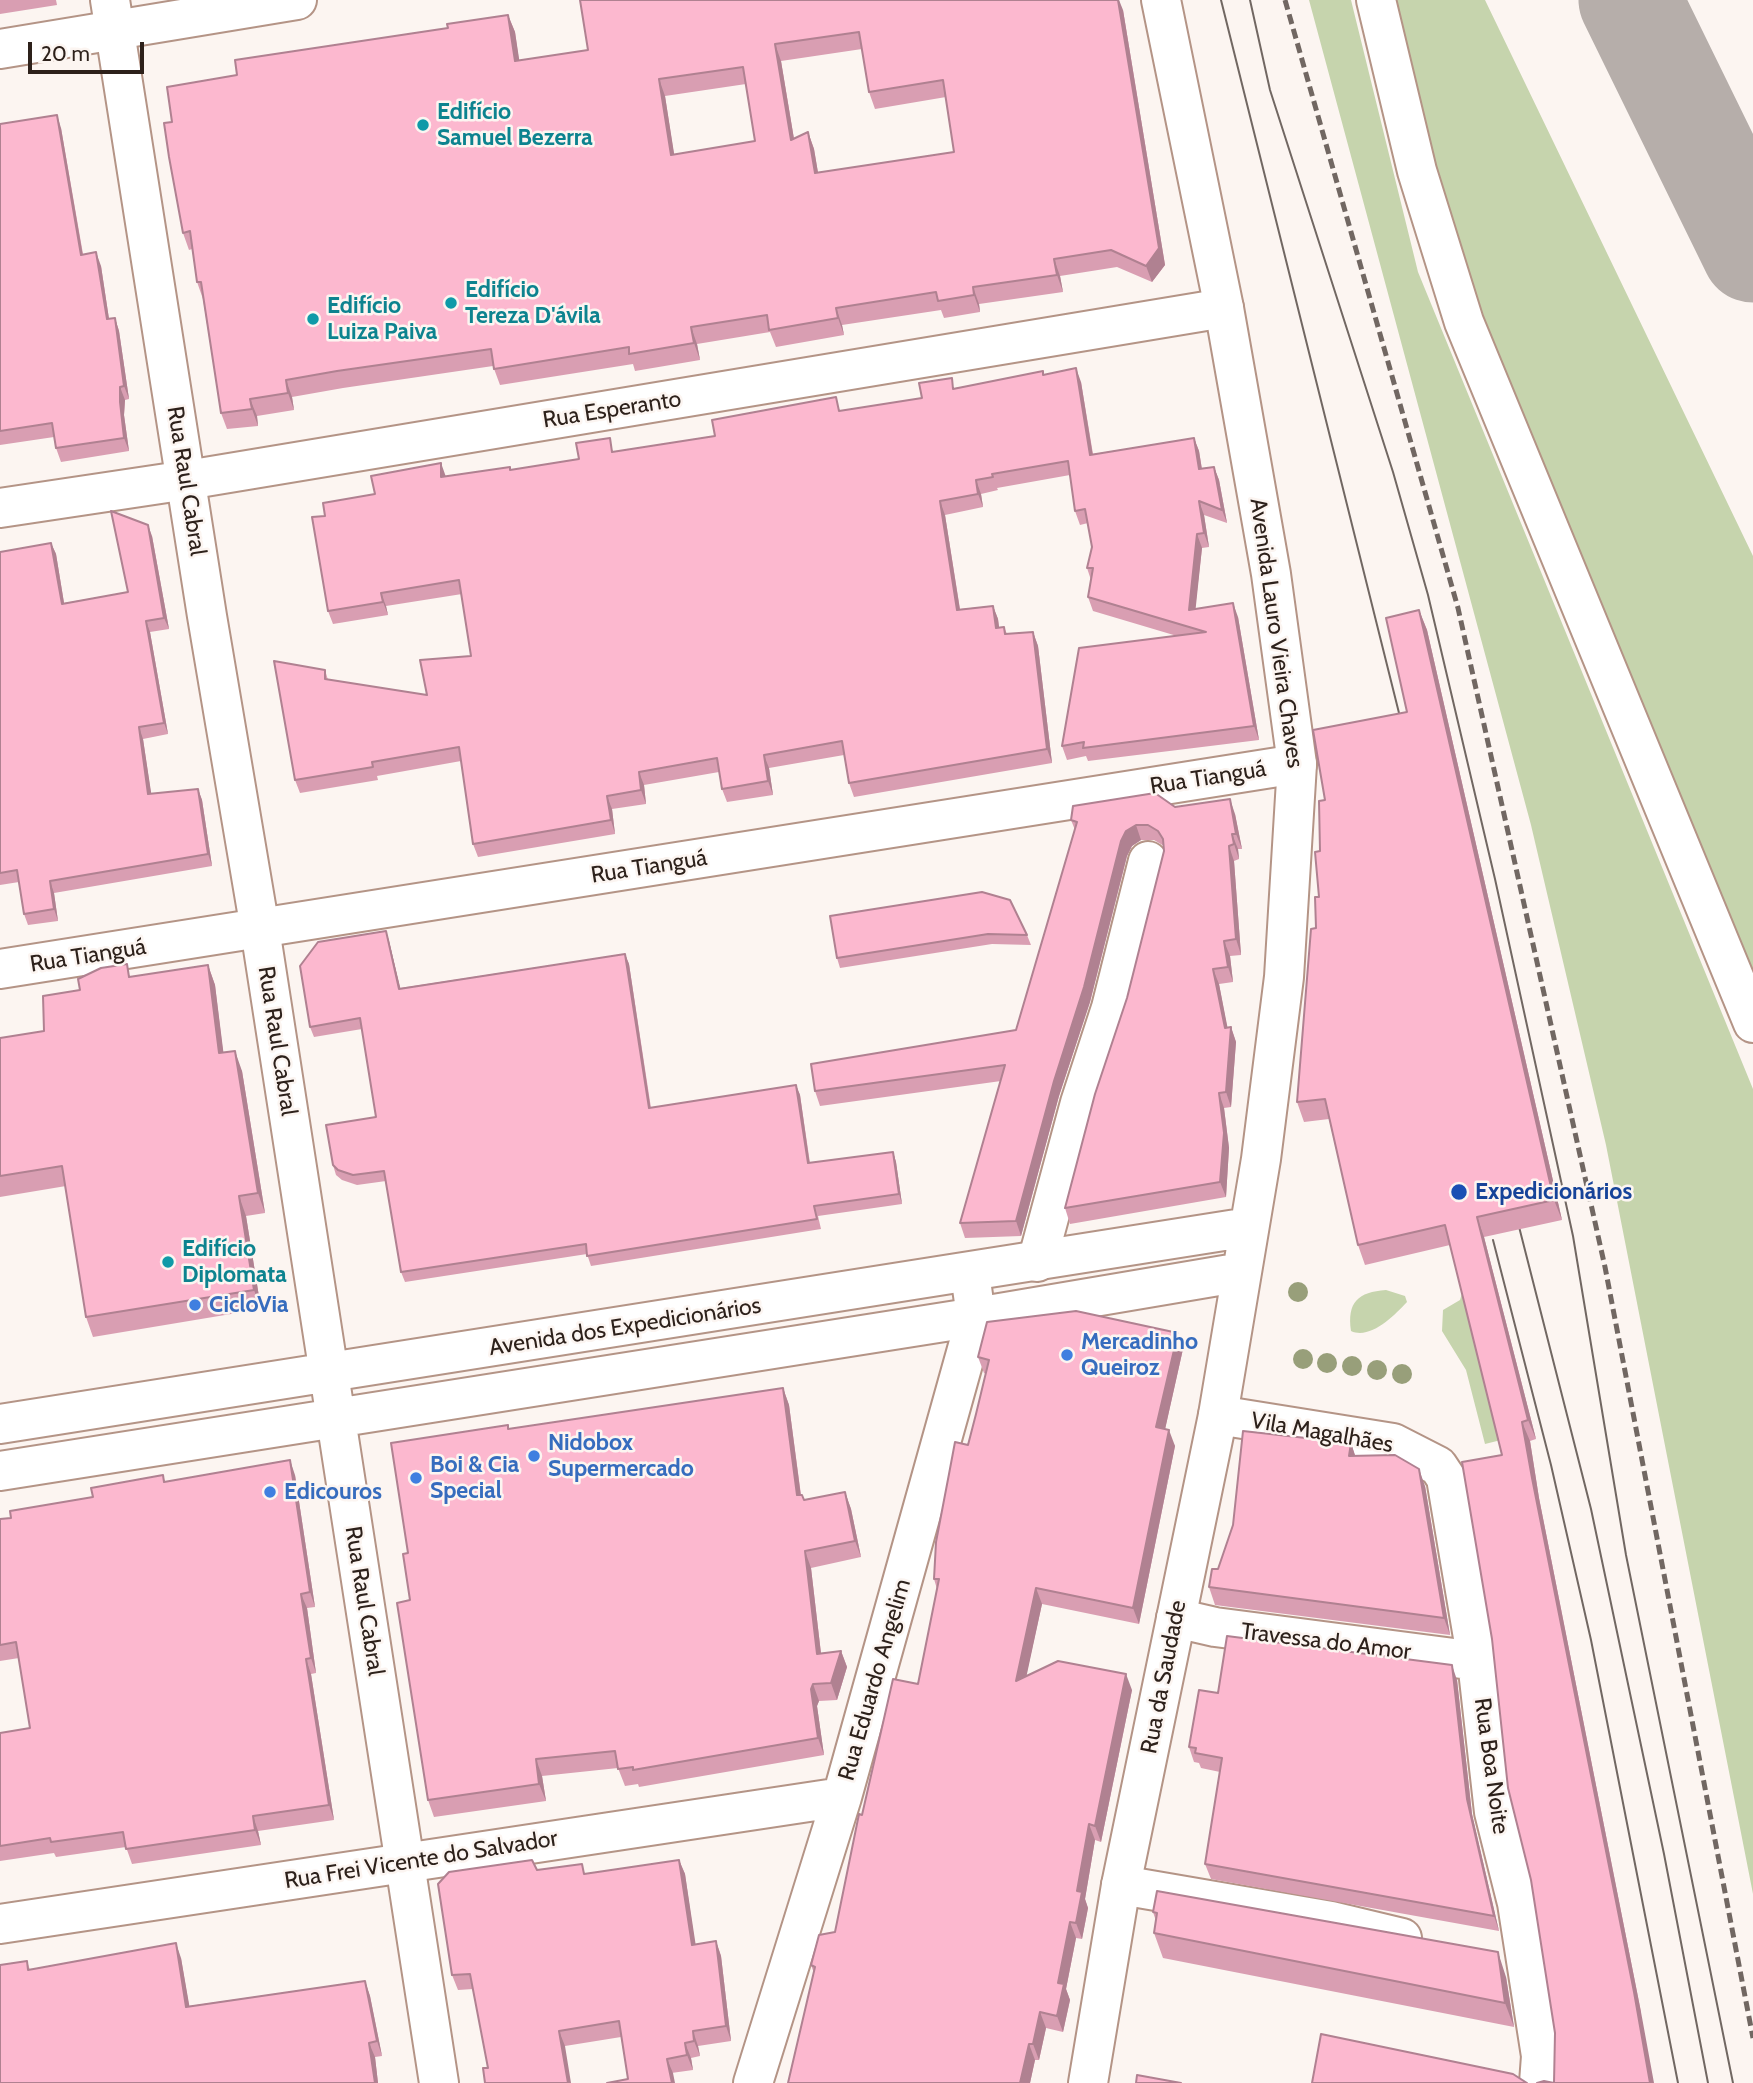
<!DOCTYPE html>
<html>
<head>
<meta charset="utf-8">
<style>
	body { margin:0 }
	#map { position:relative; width:1753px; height:2083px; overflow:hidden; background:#fcf5f1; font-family:Cabin,sans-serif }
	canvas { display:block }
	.scale { position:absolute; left:28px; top:42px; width:116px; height:32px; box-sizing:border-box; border:4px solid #2d211b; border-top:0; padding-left:9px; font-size:21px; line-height:24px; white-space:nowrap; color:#2d211b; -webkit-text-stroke:5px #fcf5f1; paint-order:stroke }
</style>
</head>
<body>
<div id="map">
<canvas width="1753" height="2083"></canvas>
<div class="scale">20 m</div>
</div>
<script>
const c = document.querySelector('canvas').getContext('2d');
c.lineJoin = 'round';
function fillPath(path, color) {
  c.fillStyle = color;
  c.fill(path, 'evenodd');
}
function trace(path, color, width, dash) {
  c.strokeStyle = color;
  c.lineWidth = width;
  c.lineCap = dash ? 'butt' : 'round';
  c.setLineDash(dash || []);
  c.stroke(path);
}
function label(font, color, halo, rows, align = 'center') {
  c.font = font + ' Cabin,sans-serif';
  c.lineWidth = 5;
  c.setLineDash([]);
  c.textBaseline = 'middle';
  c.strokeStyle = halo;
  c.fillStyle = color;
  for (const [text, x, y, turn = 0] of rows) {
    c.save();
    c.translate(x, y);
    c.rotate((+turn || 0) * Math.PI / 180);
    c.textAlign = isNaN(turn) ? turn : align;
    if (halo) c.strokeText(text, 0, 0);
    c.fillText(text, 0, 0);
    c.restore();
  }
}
const green = new Path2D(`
	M1309 0H1351L1418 272 1753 1089V1894L1606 1145 1531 825Z
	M1395 0H1485L1753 556V984L1473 295 1437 183Z
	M1386 1290 1405 1296 1407 1302C1394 1316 1370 1340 1351 1331 1347 1302 1358 1292 1386 1290Z
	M1463 1290 1501 1440 1485 1444 1466 1370 1442 1331 1443 1310 1460 1300Z`);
const taxiway = new Path2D(`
	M1630 0 1753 251`);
const minor = new Path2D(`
	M1376 0 1417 171 1464 322 1753 1023
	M0 49 297 0
	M0 508 187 480 1224 308
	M0 969 1297 764
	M1037 1262 1080 1103 1111 1008 1148 861
	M1218 1415 1393 1443 1438 1466 1446 1478 1477 1661 1494 1812 1517 1903 1541 2056 1539 2083
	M1176 1618 1215 1627 1477 1661
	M1121 1885 1331 1921 1402 1938
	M0 1924 842 1797
	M753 2083 842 1797 976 1317 970 1273`);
const major = new Path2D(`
	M110 0 207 616 260 929 439 2083
	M0 1424 1249 1227
	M0 1471 976 1317 1242 1272
	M1088 2083 1121 1885 1218 1415 1261 1159 1284 977 1297 764 1271 574 1224 308 1161 0`);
const tram = new Path2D(`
	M1221 0 1404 733
	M1250 0 1270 90 1393 472 1428 595 1495 879 1573 1236 1626 1555 1733 2083
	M1515 1211 1591 1509 1664 1854 1708 2083
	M1493 1240 1551 1465 1591 1640 1678 2083`);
const rail = new Path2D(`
	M1285 0 1458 608 1605 1267 1753 2038`);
const trees = [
	[1298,1292],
	[1303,1359],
	[1327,1363],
	[1352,1366],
	[1377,1370],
	[1402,1374]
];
const wall = new Path2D(`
	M0 0H56L57 5 0 14Z
	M1123 10 1165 265 1152 282 1117 267 1060 276 1063 292 979 304 980 312 944 318 941 310 842 325 844 335 776 347 770 332 697 344 700 360 635 371 633 364 500 385 493 366 343 388 292 397 294 410 257 416 258 426 227 429 221 413 203 299 197 282 192 249 189 250 183 233 172 122 237 75 508 15 515 32 519 61ZM862 49 869 92 875 109 946 97 954 152 818 173 814 149 808 132 794 139 781 61ZM746 84 755 141 674 155 665 96Z
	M0 124 61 128 83 254 101 266 109 319 115 318 119 331 129 399 125 400 124 415 129 451 61 462 56 448 54 437 0 445Z
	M1044 375 1081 382 1093 454 1194 438 1199 451 1202 469 1214 467 1219 480 1227 523 1204 515 1209 547 1202 548 1195 609 1238 617 1259 740 1088 761 1086 756 1067 760 1062 746 1177 636 1093 611 1088 597 1091 580 1087 568 1092 547 1088 523 1080 525 1075 511 1070 475 997 488 998 490 981 494 983 507 945 515 960 609 993 606 998 619 999 628 1004 627 1007 634 1033 632 1038 646 1052 763 854 797 849 783 844 755 769 768 773 795 727 802 722 789 719 772 644 785 646 804 612 809 615 834 478 857 473 844 461 761 377 776 378 780 300 793 295 780 325 670 328 680 427 695 471 656 462 594 386 606 388 615 333 624 328 611 325 516 375 494 446 477 511 470 579 459 614 452 715 436 841 411 922 398 955 388Z
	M152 536 169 629 150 632 168 734 143 739 151 794 198 789 202 800 212 866 54 893 58 921 28 925 24 914 19 882 0 885V552L51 543 56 554 64 603 128 592Z
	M1419 610 1427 630 1562 1220 1484 1237 1536 1439 1530 1441 1539 1498 1641 2012 1554 2083 1555 2033 1502 1455 1450 1245 1365 1265 1358 1245 1329 1119 1304 1122 1297 1102 1319 897 1320 851 1325 800 1407 712Z
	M1175 807 1235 814 1242 849H1238L1239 859 1234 861 1241 955 1230 956 1233 982 1219 984 1227 1027H1231L1236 1042 1231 1107 1224 1108 1229 1148 1226 1197 1070 1224 1065 1208 1127 998 1164 851V846L1154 840H1141L1132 846 1127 856 1090 1002 1059 1096 1021 1236 965 1238 960 1223 1001 1081 820 1106 815 1091 1016 1030 1075 830 1071 820Z
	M982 892 1027 935 1031 945 992 944 840 968 837 958Z
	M386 931 389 941 400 988 625 954 629 964 651 1108 796 1085 800 1095 810 1163 893 1152 896 1162 902 1204 818 1216 821 1229 591 1266 587 1254 405 1282 401 1272 386 1181 357 1185 342 1180 336 1175 333 1165 376 1117 362 1029 314 1037 310 1027Z
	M208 965 215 985 223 1052 242 1071 265 1213 246 1216 261 1309 93 1337 86 1317 66 1186 0 1197V1038L44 1031 80 990 132 977Z
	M1183 1349 1165 1429 1175 1446 1139 1624 1042 1604 1026 1676 1132 1690 1101 1842 1095 1840 1085 1899 1088 1908 1082 1939 1076 1938 1066 1989 1070 2000 1063 2032 1046 2028 1039 2060H1035L1030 2083H788L814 1973 811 1965 835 1932 862 1815 918 1684 937 1589 934 1579 986 1374 984 1373 978 1357Z
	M783 1388 789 1405 801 1495H802L804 1500 845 1492 851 1509 861 1557 811 1568 821 1653 841 1651 847 1667 837 1700 819 1701 817 1706 824 1755 639 1787 638 1784 625 1786 618 1768 542 1776 546 1801 434 1817 428 1800 410 1600 408 1553 510 1429Z
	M1351 1443 1355 1456 1425 1486 1450 1635 1215 1605 1209 1587 1218 1569Z
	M163 1475 165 1482 295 1475 315 1607 307 1608 316 1673 311 1674 334 1820 258 1831 261 1845 132 1864 126 1847 56 1857 54 1853 0 1861V1733L30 1728 19 1658 0 1661V1519L11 1518 93 1497Z
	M1457 1680 1472 1814 1499 1931 1211 1879 1205 1864 1220 1772 1201 1768 1199 1763 1194 1762 1189 1747 1218 1693Z
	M679 1860 685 1874 695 1945 716 1941 721 1956 731 2041 698 2046 700 2056 691 2058 693 2070 628 2079 621 2037 565 2046 488 2068 473 1989 458 1990 452 1975 537 1870 586 1874Z
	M1153 1912 1506 1977 1514 2027 1163 1958 1154 1933 1156 1921Z
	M181 1958 189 2006 365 1981 370 1996 382 2056 375 2057 378 2083H0L27 1961 30 1970Z`);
const shadedWall = new Path2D(`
	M1118 0H1119L1123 10 1165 265 1152 282 1146 266Z
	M508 15 515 32 522 78 515 61Z
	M775 44 781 61 797 157 791 140Z
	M659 79 665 96 677 172 671 155Z
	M57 115 61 128 85 268 81 255Z
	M808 132 814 149 821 190 815 173Z
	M96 252 101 266 111 332 107 319Z
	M1054 259 1060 276 1063 292 1057 275Z
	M973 287 979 304 980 312 974 295Z
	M836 308 842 325 844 335 838 318Z
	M115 318 119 331 129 399 124 386Z
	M691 327 697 344 700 360 694 343Z
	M1076 368 1081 382 1095 469 1090 455Z
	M286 380 292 397 294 410 288 393Z
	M120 387 125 400 124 415 129 451 124 438 120 402Z
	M250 399 257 416 258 426 252 409Z
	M1194 438 1199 451 1204 483 1199 469Z
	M441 463 446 477H441Z
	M1214 467 1219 480 1227 523 1222 510Z
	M976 480 981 494 983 507 978 494Z
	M940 501 945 515 962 623 957 610Z
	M1199 501 1204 515 1209 547 1204 533Z
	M148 525 152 536 169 629 164 618Z
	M1197 534 1202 548 1194 624 1189 610Z
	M51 543 56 554 66 615 62 604Z
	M381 593 386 606 388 615 383 602Z
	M1233 603 1238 617 1259 740 1254 726Z
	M993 606 998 619 1001 642 996 628Z
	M1419 610 1427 630 1562 1220 1554 1200Z
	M146 621 150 632 168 734 164 723Z
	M1033 632 1038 646 1052 763 1047 749Z
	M139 727 143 739 153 805 148 794Z
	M764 755 769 768 773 795 768 781Z
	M639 772 644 785 646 804 641 790Z
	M198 789 202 800 212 866 208 854Z
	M607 796 612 809 615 834 611 820Z
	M1230 799 1235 814 1242 849 1236 834Z
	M1136 825 1141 840 1132 846 1127 856 1090 1002 1059 1096 1021 1236 1016 1221 1054 1081 1121 841 1126 831Z
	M1232 834 1238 849 1239 859 1234 844Z
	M1229 846 1234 861 1241 955 1236 939Z
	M50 881 54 893 58 921 54 909Z
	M386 931 389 941 403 999 399 989Z
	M1224 941 1230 956 1233 982 1228 967Z
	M625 954 629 964 652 1118 649 1108Z
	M208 965 215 985 226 1073 219 1053Z
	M1213 969 1219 984 1230 1040 1231 1027 1236 1042 1231 1107 1226 1092 1225 1028Z
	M235 1051 242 1071 265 1213 258 1193Z
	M796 1085 800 1095 811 1173 808 1163Z
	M1219 1093 1224 1108 1229 1148 1226 1197 1220 1182Z
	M893 1152 896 1162 902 1204 899 1194Z
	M239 1196 246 1216 261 1309 254 1290Z
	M1477 1217 1484 1237 1536 1439 1528 1420Z
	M1178 1333 1183 1349 1162 1443 1156 1427Z
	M783 1388 789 1405 803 1512 797 1495Z
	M1522 1422 1530 1441 1539 1498 1641 2012 1654 2083H1650L1532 1478Z
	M1169 1430 1175 1446 1139 1624 1133 1608Z
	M1351 1443 1357 1461 1349 1456Z
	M290 1460 295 1475 315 1607 310 1592Z
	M1419 1469 1425 1486 1450 1635 1444 1618Z
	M845 1492 851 1509 861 1557 855 1541Z
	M805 1551 811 1568 823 1671 817 1654Z
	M1036 1588 1042 1604 1022 1697 1016 1681Z
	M301 1594 307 1608 316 1673 311 1658Z
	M841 1651 847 1667 837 1700 831 1683Z
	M306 1659 311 1674 334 1820 329 1805Z
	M1452 1665 1457 1680 1472 1814 1499 1931 1494 1916 1467 1799Z
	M1126 1674 1132 1690 1101 1842 1095 1826Z
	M813 1684 819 1701 817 1706 824 1755 818 1738 811 1689Z
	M536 1759 542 1776 546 1801 539 1784Z
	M253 1816 258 1831 261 1845 255 1830Z
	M1089 1824 1095 1840 1085 1899 1088 1908 1082 1939 1076 1923 1077 1891Z
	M679 1860 685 1874 698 1960 692 1945Z
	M1070 1922 1076 1938 1066 1989 1070 2000 1063 2032 1057 2016 1058 1983Z
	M716 1941 721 1956 731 2041 726 2026Z
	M176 1943 181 1958 192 2021 186 2007Z
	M1498 1952 1506 1977 1514 2027 1505 2003Z
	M365 1981 370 1996 382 2056 377 2041Z
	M1040 2012 1046 2028 1039 2060 1033 2044Z
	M559 2031 565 2046 571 2083H568Z
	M693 2031 698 2046 700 2056 694 2041Z
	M369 2043 375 2057 378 2083H375Z
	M685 2043 691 2058 693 2070 687 2055Z
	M1029 2044 1035 2060 1030 2083H1020Z
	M667 2059 673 2073 675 2083H672Z`);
const building = new Path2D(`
	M580 0H1118L1159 248 1146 266 1111 250 1054 259 1057 275 973 287 974 295 938 301 936 292 836 308 838 318 769 330 767 315 691 327 694 343 629 354V347L494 369 491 349 337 371 286 380 288 393 250 399 252 409 221 413 201 282H197L190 231 183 233 169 157 164 123 172 122 167 87 237 75 235 60 448 28 447 24 508 15 515 61 588 50ZM859 32 869 92 943 80 954 152 815 173 808 132 791 140 775 44ZM743 67 755 141 671 155 659 79Z
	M57 115 81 255 96 252 107 319 115 318 124 386 120 387V402L124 438 56 448 52 423 0 431V124Z
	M1076 368 1090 455 1194 438 1199 469 1214 467 1222 510 1199 501 1204 533 1197 534 1189 610 1233 603 1254 726 1083 748 1084 742 1062 746 1079 648 1206 632 1088 597 1093 568H1087L1092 547 1085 509 1075 511 1068 461 992 474 993 477 976 480 978 494 940 501 957 610 993 606 996 628 1004 627 1005 634 1033 632 1047 749 849 783 842 741 764 755 768 781 722 789 717 758 639 772 641 790 607 796 611 820 473 844 459 747 372 762 373 767 295 780 274 661 325 670V679L427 695 420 660 471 656 459 580 381 593 383 602 328 611 312 517 325 516 323 503 375 494 371 476 441 463V477L510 467V470L579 459 576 443 610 438 612 452 715 436 712 420 836 397 839 411 922 398 919 383 952 378 953 389 1043 371V375Z
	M111 511 148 525 164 618 146 621 164 723 139 727 148 794 198 789 208 854 50 881 54 909 24 914 17 870 0 873V552L51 543 62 604 128 592Z
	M1419 610 1554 1200 1477 1217 1528 1420 1522 1422 1532 1478 1634 1992 1650 2083H1537L1544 2081 1554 2083 1555 2033 1531 1880 1508 1788 1492 1639 1462 1462 1502 1455 1445 1225 1358 1245 1325 1099 1297 1102 1311 929 1316 928 1315 897H1319L1315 852 1320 851 1319 801 1325 800 1313 730 1407 712 1386 618Z
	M1155 793 1175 807 1230 799 1236 834H1232L1234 844 1229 846 1236 939 1224 941 1228 967 1213 969 1225 1028 1231 1027 1226 1092 1219 1093 1224 1133 1220 1182 1065 1208 1095 1094 1127 998 1164 851 1163 839 1158 831 1148 825H1136L1126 831 1121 841 1084 987 1054 1081 1016 1221 960 1223 1005 1065 815 1091 811 1064 1016 1030 1077 822 1071 820 1073 806Z
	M982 892 1010 900 1027 935 988 934 837 958 830 916Z
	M386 931 399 989 625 954 649 1108 796 1085 808 1163 893 1152 899 1194 814 1206 817 1219 587 1256 586 1244 401 1272 384 1171 353 1175 338 1170 333 1165 326 1125 376 1117 360 1018 310 1027 300 966 318 942Z
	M127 964 129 977 208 965 219 1053 235 1051 258 1193 239 1196 254 1290 86 1317 62 1166 0 1176V1038L44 1031 43 996 80 990 78 979 101 968Z
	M1076 1311 1178 1333 1156 1427 1169 1430 1133 1608 1036 1588 1016 1681 1058 1661 1126 1674 1095 1826 1089 1824 1077 1891 1082 1892 1076 1923 1070 1922 1058 1983 1064 1984 1057 2016 1040 2012 1033 2044H1029L1020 2083H788L815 1967 811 1965 819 1935 835 1932 859 1814 862 1815 893 1679 918 1684 939 1579H934L936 1542 949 1474 955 1442 968 1445 976 1414 989 1360 978 1357 987 1322Z
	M783 1388 797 1495H802L804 1500 845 1492 855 1541 805 1551 817 1654 841 1651 831 1683 813 1684 811 1689 818 1738 633 1770V1767L618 1769 615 1751 536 1759 539 1784 428 1800 397 1603 410 1600 403 1554 408 1553 391 1443 508 1425V1429Z
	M1243 1431 1351 1443 1349 1456 1395 1455 1419 1469 1444 1618 1209 1587 1212 1569H1218L1233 1525Z
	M290 1460 310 1592 301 1594 311 1658 306 1659 329 1805 253 1816 255 1830 126 1849 123 1832 51 1842 50 1838 0 1846V1733L30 1728 16 1642 0 1645V1519L11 1518 10 1511 93 1497 91 1488 163 1475 164 1482Z
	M1227 1636 1452 1665 1467 1799 1494 1916 1205 1864 1222 1758 1195 1753 1196 1748 1189 1747 1199 1690 1218 1693Z
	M532 1860 537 1870 582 1864 584 1874 679 1860 692 1945 716 1941 726 2026 693 2031 694 2041 685 2043 687 2055 667 2059 672 2083H607L628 2079 619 2021 559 2031 568 2083H485L483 2068H488L470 1974 452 1975 438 1884 449 1872Z
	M1157 1891 1498 1952 1505 2003 1154 1933 1157 1913 1153 1912Z
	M176 1943 186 2007 365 1981 377 2041 369 2043 375 2083H0V1965L27 1961 28 1970Z
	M1321 2034 1513 2074 1527 2083H1312Z
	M1137 2075 1181 2083H1136Z`);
const markers = [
	[423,125,7,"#0f9aa8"],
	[451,303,7,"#0f9aa8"],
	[313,319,7,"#0f9aa8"],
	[1459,1192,9,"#1a4fb4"],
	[168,1262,7,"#0f9aa8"],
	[195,1305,7,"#3f7fe0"],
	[1067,1355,7,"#3f7fe0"],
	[534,1456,7,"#3f7fe0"],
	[416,1478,7,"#3f7fe0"],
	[270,1492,7,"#3f7fe0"]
];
const cultureNames = [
	["Edifício",437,112],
	["Samuel Bezerra",437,138],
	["Edifício",465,290],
	["Tereza D'ávila",465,316],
	["Edifício",327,306],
	["Luiza Paiva",327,332],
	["Edifício",182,1249],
	["Diplomata",182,1275]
];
const streetNames = [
	["Rua Esperanto",612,410,-9],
	["Rua Raul Cabral",186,481,81],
	["Avenida Lauro Vieira Chaves",1276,633,82],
	["Rua Tianguá",1208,778,-9],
	["Rua Tianguá",649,867,-9],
	["Rua Tianguá",88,956,-9],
	["Rua Raul Cabral",277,1041,81],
	["Avenida dos Expedicionários",625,1327,-9],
	["Vila Magalhães",1322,1433,10],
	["Rua Raul Cabral",364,1601,81],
	["Travessa do Amor",1326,1642,7],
	["Rua da Saudade",1164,1677,-79],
	["Rua Eduardo Angelim",875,1680,-74],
	["Rua Boa Noite",1491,1766,82],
	["Rua Frei Vicente do Salvador",421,1860,-9]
];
const transitNames = [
	["Expedicionários",1475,1192]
];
const shopNames = [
	["CicloVia",209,1305],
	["Mercadinho",1081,1342],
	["Queiroz",1081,1368],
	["Nidobox",548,1443],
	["Supermercado",548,1469],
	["Boi & Cia",430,1465],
	["Special",430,1491],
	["Edicouros",284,1492]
];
fillPath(green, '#c6d4ad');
trace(taxiway, '#b6aeaa', 103);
trace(minor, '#b49486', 42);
trace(major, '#b49486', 42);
trace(minor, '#fff', 38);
trace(major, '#fff', 38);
trace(tram, '#716762', 2);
trace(rail, '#716762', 5, [10, 5]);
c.fillStyle = '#989f7a';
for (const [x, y] of trees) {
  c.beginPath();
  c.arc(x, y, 10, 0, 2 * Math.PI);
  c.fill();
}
fillPath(wall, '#d99eb2');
fillPath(shadedWall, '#b08191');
fillPath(building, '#fcb8cf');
trace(building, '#b08191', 2);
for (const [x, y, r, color] of markers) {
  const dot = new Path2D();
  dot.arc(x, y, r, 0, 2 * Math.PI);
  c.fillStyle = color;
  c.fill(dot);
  trace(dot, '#fcf5f1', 2.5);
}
label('bold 23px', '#0d838f', '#fcf5f1', cultureNames, 'left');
label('23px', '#2d211b', '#fcf5f1', streetNames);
label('bold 23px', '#164399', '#fcf5f1', transitNames, 'left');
label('bold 23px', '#366cbe', '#fcf5f1', shopNames, 'left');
</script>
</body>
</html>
